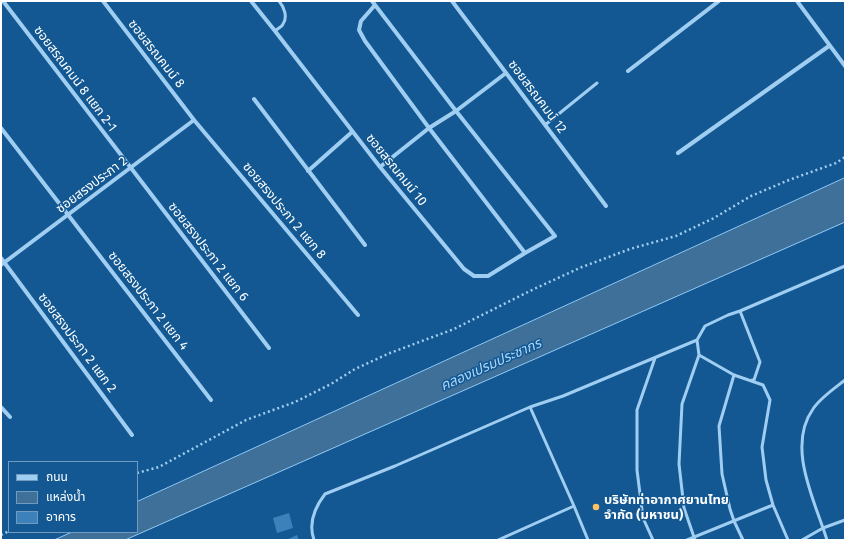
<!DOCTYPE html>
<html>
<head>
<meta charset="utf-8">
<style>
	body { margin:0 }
	#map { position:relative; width:846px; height:541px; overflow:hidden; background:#135892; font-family:"Fira Sans","Noto Sans Thai",sans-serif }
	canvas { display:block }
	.frame { position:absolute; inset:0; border:2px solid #fff; pointer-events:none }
	.legend { position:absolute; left:8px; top:461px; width:130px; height:72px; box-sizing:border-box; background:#135892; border:1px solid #719bbe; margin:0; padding:5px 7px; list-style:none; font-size:12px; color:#fff }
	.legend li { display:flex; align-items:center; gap:8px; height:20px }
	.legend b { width:20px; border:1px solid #719bbe }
</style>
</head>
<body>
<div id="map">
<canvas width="846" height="541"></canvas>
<div class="frame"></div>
<ul class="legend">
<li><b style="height:5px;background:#a0cef2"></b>ถนน</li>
<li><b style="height:11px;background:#3f709a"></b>แหล่งน้ำ</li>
<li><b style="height:11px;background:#3c81ba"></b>อาคาร</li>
</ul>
</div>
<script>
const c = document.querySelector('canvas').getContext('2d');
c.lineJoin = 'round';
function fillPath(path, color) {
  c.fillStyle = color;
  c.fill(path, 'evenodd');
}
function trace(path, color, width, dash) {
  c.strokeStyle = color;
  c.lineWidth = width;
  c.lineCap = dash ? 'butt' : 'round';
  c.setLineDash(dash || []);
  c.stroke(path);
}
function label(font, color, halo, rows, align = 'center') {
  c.font = font + ' "Fira Sans","Noto Sans Thai",sans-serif';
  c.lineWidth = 3;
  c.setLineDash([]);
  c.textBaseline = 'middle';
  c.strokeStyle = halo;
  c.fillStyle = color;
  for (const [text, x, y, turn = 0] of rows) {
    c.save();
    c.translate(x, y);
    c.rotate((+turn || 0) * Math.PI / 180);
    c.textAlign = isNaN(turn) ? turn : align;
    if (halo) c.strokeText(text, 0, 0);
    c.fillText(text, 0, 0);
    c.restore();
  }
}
const water = new Path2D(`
	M845 178V222L125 540H54L72 532H137V502Z`);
const building = new Path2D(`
	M289 513 293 528 277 533 273 518Z
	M297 535 299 540H286Z`);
const path = new Path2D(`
	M137 473 159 467 246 420 295 402 331 384 355 369 390 353 454 329 534 289 582 267 630 249 676 236 714 218 751 196 789 180 836 163 845 157
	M1 535 9 531`);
const lane = new Path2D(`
	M275 31C277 29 282 27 283 24 288 17 284 7 279 1
	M545 125 597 83
	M740 311 760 362 754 380H752
	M697 340 705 326 728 315 740 311 845 266
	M735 375H734L719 426 722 474 730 509 734 521 743 540
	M530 407 574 506 588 540
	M314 540C308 523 315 507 325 494L395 466 530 407 563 396 697 340 699 355 734 375 763 385 770 400 762 447 766 480 773 505 788 540
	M498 540 574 506
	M653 540 643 518 637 470V410L655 358
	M687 540 773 505
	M695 540 684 508 679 464 682 404 699 355
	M802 540 823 528 845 520
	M827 540C815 501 786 447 813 409 820 398 835 388 845 380`);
const street = new Path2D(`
	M3 1 269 348
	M103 1 194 120 358 315
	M251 1 275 31 380 167 464 269 474 276H488L525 253 555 236 456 111 372 1
	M452 1 606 206
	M797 1 845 66
	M375 5 361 21 359 30 365 41 429 128 525 253
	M628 71 719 1
	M254 99 365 245
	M1 128 211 400
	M678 153 829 46
	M380 167 429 128 456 111 506 73
	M308 171 352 132
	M1 258 132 435
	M1 265 194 120
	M1 407 10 417`);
const markers = [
	[596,507,4,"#ffc161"]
];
const streetNames = [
	["ซอยสรณคมน์ 8",156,54,52],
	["ซอยสรณคมน์ 8 แยก 2-1",75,79,53],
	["ซอยสรณคมน์ 12",537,97,53],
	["ซอยสรณคมน์ 10",396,170,51],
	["ซอยสรงประภา 2",92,185,-37],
	["ซอยสรงประภา 2 แยก 8",284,211,50],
	["ซอยสรงประภา 2 แยก 6",208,252,52],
	["ซอยสรงประภา 2 แยก 4",148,301,52],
	["ซอยสรงประภา 2 แยก 2",77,343,53]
];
const poiNames = [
	["บริษัทท่าอากาศยานไทย",604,500],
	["จำกัด (มหาชน)",604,515]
];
const waterNames = [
	["คลองเปรมประชากร",491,365,-24]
];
fillPath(water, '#3f709a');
trace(water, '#92caf5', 1);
fillPath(building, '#3c81ba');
trace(path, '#a0cef2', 2.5, [2, 3]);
trace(lane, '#a0cef2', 3);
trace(street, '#a0cef2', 4);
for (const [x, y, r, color] of markers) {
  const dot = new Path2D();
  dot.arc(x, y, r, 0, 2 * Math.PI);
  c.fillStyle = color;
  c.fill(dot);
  trace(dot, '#135892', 1.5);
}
label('13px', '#fff', '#135892', streetNames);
label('bold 13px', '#fff', '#135892', poiNames, 'left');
label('italic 14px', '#acd7f9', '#135892', waterNames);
</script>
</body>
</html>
